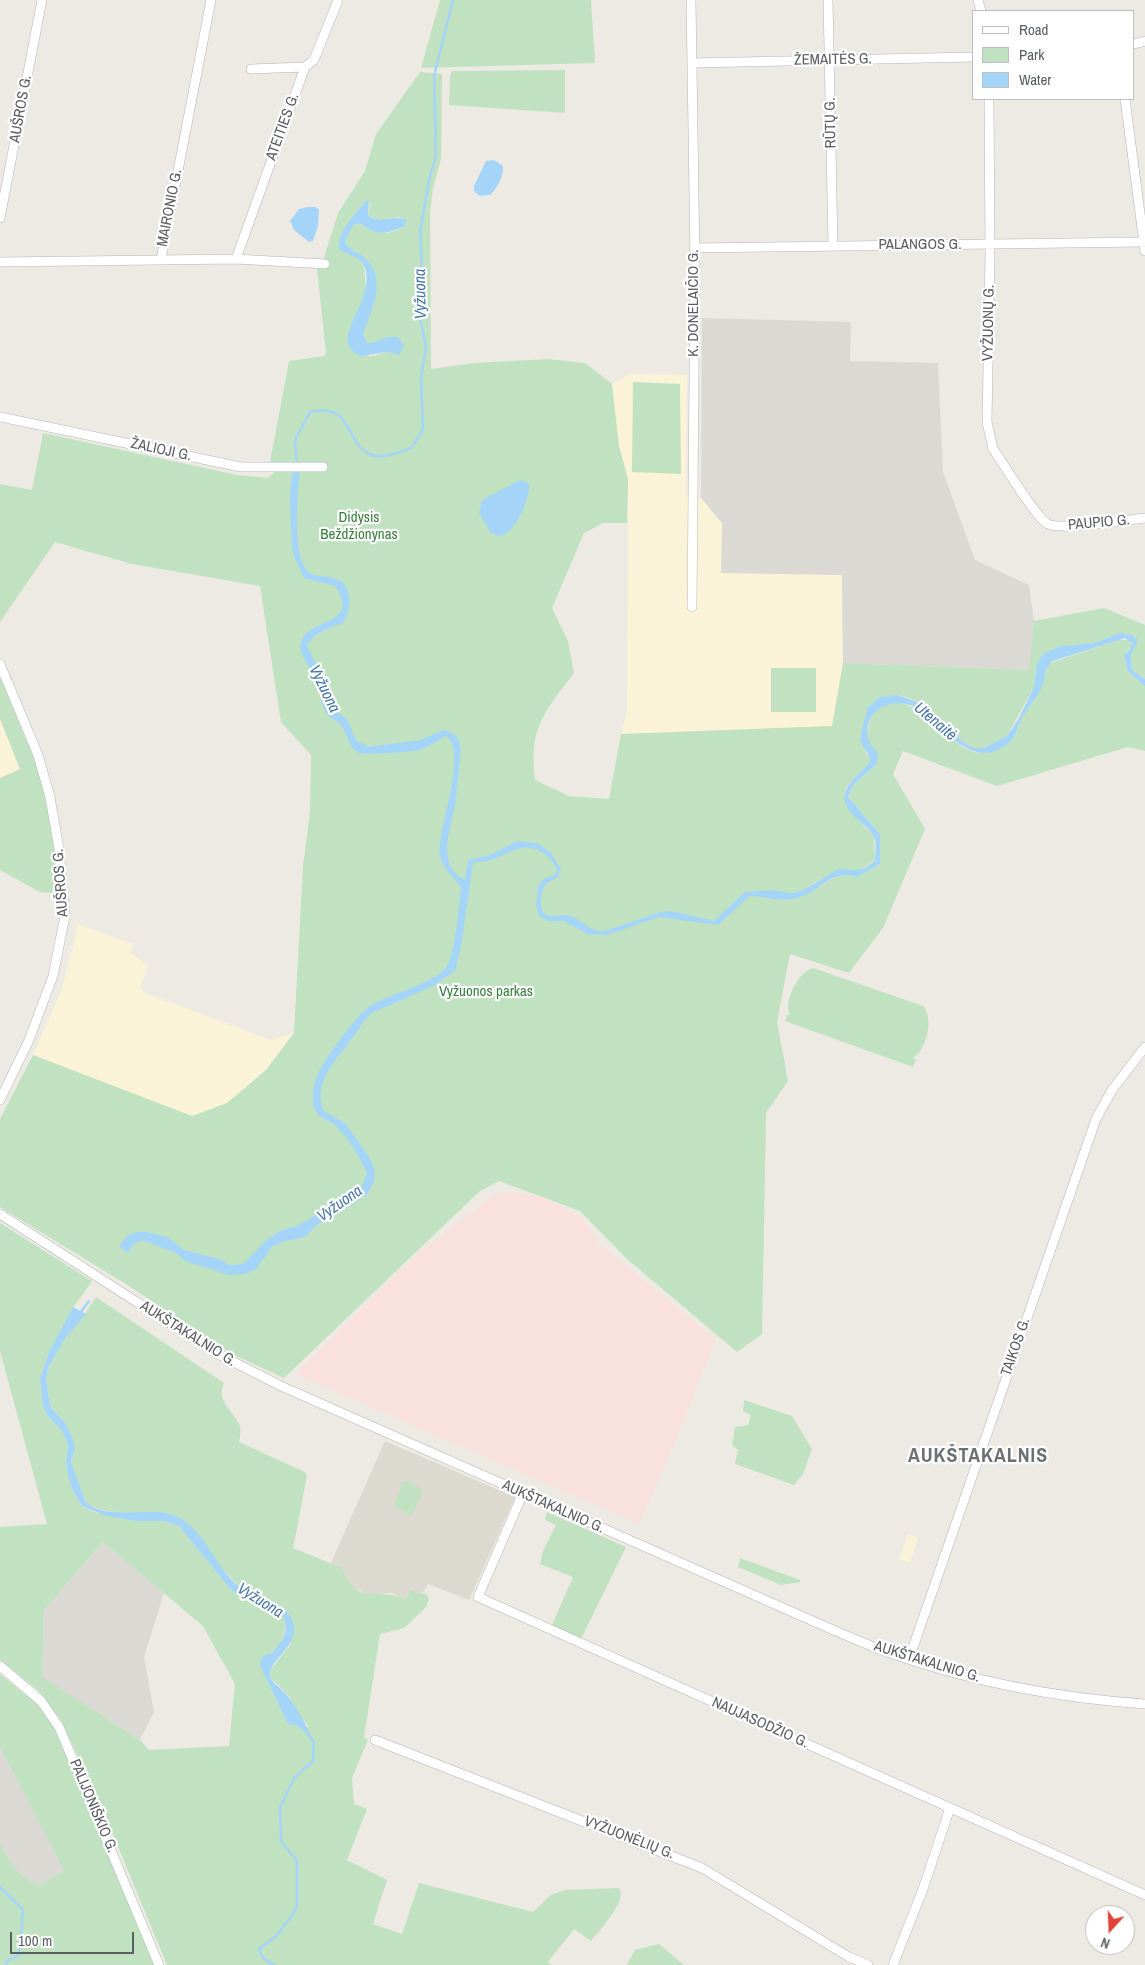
<!DOCTYPE html>
<html>
<head>
<meta charset="utf-8">
<style>
	body { margin:0 }
	#map { position:relative; width:1145px; height:1965px; overflow:hidden; background:#eceae2; font-family:"Archivo Narrow",sans-serif }
	canvas { display:block }
	.legend { position:absolute; left:972px; top:10px; width:162px; height:90px; box-sizing:border-box; background:#fff; border:1px solid #bdbfc0; margin:0; padding:6px 9px; list-style:none; font-size:15px; color:#5a5e62 }
	.legend li { display:flex; align-items:center; gap:10px; height:25px }
	.legend b { width:25px; border:1px solid #bdbfc0 }
	.north { position:absolute; left:1085px; top:1905px; width:50px; height:50px; box-sizing:border-box; background:#fff; border:1px solid #bdbfc0; border-radius:50%; rotate:200deg; font-size:14px; font-weight:700; line-height:20px; text-align:center; color:#5a5e62 }
	.north::after { content:''; display:block; margin:auto; width:18px; height:22px; background:#dd4437; clip-path:polygon(50% 0,100% 100%,50% 72%,0 100%) }
	.scale { position:absolute; left:10px; top:1932px; width:124px; height:22px; box-sizing:border-box; border:2px solid #5a5e62; border-top:0; padding-left:6px; font-size:15px; line-height:18px; white-space:nowrap; color:#5a5e62; -webkit-text-stroke:4px #fff; paint-order:stroke }
</style>
</head>
<body>
<div id="map">
<canvas width="1145" height="1965"></canvas>
<ul class="legend">
<li><b style="height:6px;background:#fff"></b>Road</li>
<li><b style="height:14px;background:#c0e2c0"></b>Park</li>
<li><b style="height:14px;background:#a5d4f9"></b>Water</li>
</ul>
<div class="north">N</div>
<div class="scale">100 m</div>
</div>
<script>
const c = document.querySelector('canvas').getContext('2d');
c.lineJoin = 'round';
function fillPath(path, color) {
  c.fillStyle = color;
  c.fill(path, 'evenodd');
}
function trace(path, color, width, dash) {
  c.strokeStyle = color;
  c.lineWidth = width;
  c.lineCap = dash ? 'butt' : 'round';
  c.setLineDash(dash || []);
  c.stroke(path);
}
function label(font, color, halo, rows, align = 'center') {
  c.font = font + ' "Archivo Narrow",sans-serif';
  c.lineWidth = 4.5;
  c.setLineDash([]);
  c.textBaseline = 'middle';
  c.strokeStyle = halo;
  c.fillStyle = color;
  for (const [text, x, y, turn = 0] of rows) {
    c.save();
    c.translate(x, y);
    c.rotate((+turn || 0) * Math.PI / 180);
    c.textAlign = isNaN(turn) ? turn : align;
    if (halo) c.strokeText(text, 0, 0);
    c.fillText(text, 0, 0);
    c.restore();
  }
}
const commercial = new Path2D(`
	M630 374 687 375 686 497 701 498 722 523V573L842 575 843 663 832 726 621 734 627 712 628 479 619 446 612 384Z
	M0 719 20 769 0 778Z
	M77 924 133 944 130 952 148 966 140 987 145 993 271 1040 294 1033 266 1070 227 1104 192 1116 33 1055 61 991 75 939Z
	M908 1534 918 1538 910 1563 899 1559Z`);
const industrial = new Path2D(`
	M702 318 851 322 850 361 938 363 943 472 975 560 1029 585 1034 621 1030 670 843 663 842 575 721 573 722 523 701 498Z
	M103 1542 164 1593 144 1657 154 1712 140 1740 42 1678 44 1610Z
	M0 1747 65 1870 41 1885 33 1884 16 1871 0 1842Z`);
const education = new Path2D(`
	M385 1441 515 1497 469 1600 428 1584 423 1592 417 1594 411 1589 406 1599 392 1593 368 1595 350 1585 342 1568 331 1563Z`);
const medical = new Path2D(`
	M499 1192H512L544 1198 583 1218 599 1244 716 1339 674 1445 639 1524 295 1374 418 1253Z`);
const green = new Path2D(`
	M440 0H591L595 63 421 68Z
	M565 70V113L449 105 450 77 452 71Z
	M420 72 442 74 441 159 433 188 430 212 431 369 475 363 548 359 585 363 612 384 619 446 628 479 627 523H603L584 533 552 608 568 641 574 673C545 711 528 729 535 780L569 796 609 799 621 734 832 726 843 663 1029 670 1034 621 1104 608 1145 625V679L1132 670 1131 655 1136 637C1121 629 1109 638 1095 643 1086 645 1076 643 1067 646 1057 649 1046 658 1037 664L1034 687 1007 736 999 742 984 748H974L966 744 938 720 925 705 909 698 898 695 868 707 865 752 870 758 869 763 846 787 844 796 862 824 874 836 875 861 856 872 844 869 816 882 804 890 792 893 750 891 743 902 750 896C769 897 791 898 810 891 829 885 833 870 857 877L880 864V834L848 797 854 784 877 764C875 752 870 748 868 739 865 730 870 720 874 713 897 678 941 732 960 745 965 749 971 751 977 753L1015 736 1021 719 1042 685 1048 664 1118 640H1130L1132 646 1124 655 1127 670 1145 687V751L1128 747 997 786 903 751 893 774 925 829 883 928 849 973 790 954 777 1022 788 1081 766 1113 762 1334 737 1352 627 1259 580 1211 499 1181 480 1191 284 1378 232 1354 129 1286 0 1207V1119L33 1055 192 1116 227 1103 266 1070 294 1033 303 866 310 812 311 755 281 722 260 586 132 564 55 542 0 622V484L32 490 43 433 237 475 268 478 282 465 270 462 289 361 324 356 326 353 317 269 323 261 338 213 365 171 376 134ZM365 201 370 203 368 215C378 222 387 219 399 217L407 223C395 237 374 234 361 224H354L345 241 350 249 356 252 374 276 367 321 363 335 368 343H374L399 355 386 352 369 357 357 314 366 290 364 265 360 259 338 245 347 225Z
	M633 382 680 384 681 474 632 472Z
	M771 668H816V712H771Z
	M0 677 37 766 43 788 58 866 57 893 40 892 0 870V778L20 769 0 719Z
	M813 968 923 1006C934 1019 927 1049 913 1058L916 1060 913 1067 785 1021 787 1015H790C783 1001 798 972 813 968Z
	M0 1223 92 1281 70 1312 66 1323 49 1352 40 1379 43 1406 47 1415 62 1431 68 1444 66 1462 72 1489 82 1506 94 1512 136 1521H164L179 1526 232 1591 283 1616C293 1643 265 1650 265 1676L288 1724 309 1727 298 1714 290 1697 270 1677 271 1669 291 1644 282 1607 240 1587 168 1514C147 1512 99 1517 85 1501L71 1461 75 1449 66 1424 50 1406 46 1379 48 1368 66 1337 74 1325 80 1321 96 1297 224 1383C215 1401 234 1411 240 1426 241 1430 240 1437 239 1442L305 1472 307 1476 293 1548 342 1568C359 1608 375 1586 406 1599L411 1589 417 1593 426 1594 429 1599 426 1607 404 1628 380 1634 364 1737 368 1740 352 1778 354 1804 367 1809 347 1860 387 1880 373 1924 402 1934 419 1883 533 1912 551 1895 565 1890 619 1888C628 1901 599 1930 591 1941L574 1929 548 1962 552 1965H167L107 1820 62 1722 39 1691 0 1660V1527L47 1524 0 1351ZM103 1542 203 1626 235 1684 229 1746 149 1750 140 1740 42 1677 44 1610Z
	M744 1400 792 1416 812 1449 803 1474 794 1485 735 1464 738 1450 732 1445 735 1427 748 1425 751 1415 743 1411Z
	M407 1481 423 1490 412 1515 394 1507 403 1482Z
	M547 1512 626 1547 581 1639 552 1625 573 1577 540 1564 543 1551 556 1525 545 1520Z
	M740 1558 800 1580V1582L781 1585 738 1567Z
	M0 1674 37 1704 57 1732 154 1965H0V1842C10 1861 18 1880 41 1885L64 1870 0 1747Z
	M659 1944 684 1965H627L635 1950Z`);
const water = new Path2D(`
	M494 160 503 166C504 176 497 188 490 195L480 196 474 191V186L486 161Z
	M365 201H369L368 215C381 225 393 214 407 220L405 226C388 234 377 236 361 224H354L345 241C349 251 358 252 365 258 389 280 370 312 363 335L368 343C380 343 383 335 398 337L404 346 399 355 386 352 361 356C324 340 379 300 364 265 361 257 346 254 339 249 337 231 356 214 365 201Z
	M308 207H316L319 210 318 226 313 241 309 242 294 230 290 221 299 209Z
	M294 464H300C299 485 290 560 310 573 317 578 330 574 343 582 352 595 351 610 343 623 329 628 314 632 307 646L327 684 334 710 347 719 356 740 369 747 375 746 420 740 444 730C449 731 454 733 457 738 463 746 460 758 459 768 457 782 457 797 454 810 449 834 437 866 465 880L468 860 490 855 517 841 528 842 539 844 551 853 561 869 557 878C553 880 549 881 546 884 541 890 538 908 545 914 552 919 565 913 573 917 584 922 591 933 605 931L661 912 671 911 714 921 745 892 771 890 792 893 804 890 838 869C856 869 859 874 875 861 875 854 877 844 874 837 871 831 863 824 858 820 831 795 849 784 869 763L870 758 860 741 862 729 868 707 880 697 898 695 925 705 938 720 966 744 974 748H984L1007 736 1019 718 1034 687 1037 664 1043 654 1061 646 1095 643 1119 633 1132 635 1138 640 1131 655 1132 670 1145 679V687L1127 670 1124 655 1130 649 1132 643 1125 638 1053 661C1044 667 1046 674 1043 684 1038 697 1027 708 1021 720 1018 725 1017 732 1014 737 1011 741 1006 745 1002 748 978 761 959 745 942 730 938 727 932 724 929 721 923 714 916 705 905 704 873 698 854 733 878 753L877 764 854 784 848 797 880 834V864L857 877C830 869 823 890 800 897 784 903 767 897 750 896L718 925 659 917 607 935 588 934 564 921H547L539 916 536 906 538 886 544 879 555 875 557 871C555 863 549 857 543 853 522 839 508 855 488 861 484 862 478 862 473 862L461 947 455 971 433 986 372 1013C363 1021 358 1031 350 1041 335 1061 312 1084 324 1111L345 1123 370 1158 375 1171 374 1182 367 1195 318 1224 305 1237 282 1242 272 1247 256 1269 246 1274 229 1275 185 1261 178 1254 142 1240 133 1245 128 1253 119 1246 128 1235 137 1232H148L169 1238 184 1250 219 1259 230 1265 243 1264 267 1240 280 1231 299 1225 361 1188 367 1173C360 1157 350 1141 338 1128 331 1120 320 1120 315 1110 311 1100 313 1085 317 1076 322 1062 358 1013 370 1006 390 994 429 985 445 969 455 959 459 903 461 887 453 877 442 868 440 855 437 829 469 752 446 736 437 741 429 747 419 750 413 752 363 755 359 753 349 748 348 736 343 728 340 721 330 719 326 713 321 704 320 690 316 680 312 668 297 654 301 642 309 617 362 626 335 586L304 578 293 554 291 532 290 493Z
	M520 480 529 483C531 496 515 536 499 536 496 536 494 534 491 533L479 513 482 500Z
	M73 1307 86 1314 66 1337 48 1368 46 1379 50 1406 66 1424 73 1440 75 1449 71 1461 85 1501C101 1520 147 1508 170 1514 205 1525 213 1567 240 1587 256 1601 293 1601 294 1628 295 1650 268 1660 270 1677 274 1684 282 1689 287 1695 293 1701 310 1730 311 1738L298 1726 288 1724 260 1666 262 1657 267 1654H272C282 1639 290 1635 283 1616L232 1591 179 1526 164 1521H136L106 1516 82 1506 72 1489 68 1475 66 1462 68 1444 62 1431 47 1415 43 1406 40 1379 49 1352Z`);
const stream = new Path2D(`
	M297 466 295 440 310 412C355 402 344 445 372 455 384 459 400 452 411 448L423 430 421 377 426 347 419 313 422 269 420 233 429 180 436 156 434 76 453 0
	M79 1314 89 1301
	M0 1887 23 1910 19 1955 7 1961 6 1965
	M274 1965 263 1958 259 1949 276 1936 294 1913 297 1905V1861L281 1841 280 1808 294 1778 313 1761 314 1742 309 1735`);
const minor = new Path2D(`
	M691 0 695 261 692 607
	M828 0 833 246
	M978 0 981 11
	M1134 44 1145 41
	M692 63 974 57
	M251 69 305 67
	M989 99 990 255 987 422 993 449C1004 464 1035 517 1048 524 1062 531 1126 520 1145 518
	M1125 99 1145 251
	M0 218 42 0
	M694 248 1145 242
	M161 259 211 0
	M236 259 305 67 314 60 338 0
	M0 262 236 259 325 264
	M0 417 241 467H323
	M0 664 38 755 50 797 59 849 65 916 53 976 29 1040 0 1100
	M0 1214 216 1353 281 1386 806 1618C833 1630 860 1642 887 1652 969 1681 1058 1698 1145 1704
	M523 1493 478 1597 1145 1895
	M909 1659 1096 1119 1112 1090 1145 1047
	M0 1666 41 1701 59 1727 159 1965
	M375 1740 702 1868 849 1957 868 1965
	M893 1965 923 1889 950 1808`);
const streetNames = [
	["ŽEMAITĖS G.",833,60,-1],
	["AUŠROS G.",21,109,-80],
	["RŪTŲ G.",831,123,-91],
	["ATEITIES G.",283,127,-70],
	["MAIRONIO G.",170,208,-79],
	["PALANGOS G.",920,245],
	["K. DONELAIČIO G.",694,303,-90],
	["VYŽUONŲ G.",989,323,-89],
	["ŽALIOJI G.",161,450,12],
	["PAUPIO G.",1099,523,-5],
	["AUŠROS G.",61,883,-94],
	["AUKŠTAKALNIO G.",188,1334,32],
	["TAIKOS G.",1016,1347,-71],
	["AUKŠTAKALNIO G.",553,1507,24],
	["AUKŠTAKALNIO G.",927,1662,17],
	["NAUJASODŽIO G.",760,1723,24],
	["PALIJONIŠKIO G.",93,1806,67],
	["VYŽUONĖLIŲ G.",629,1838,21]
];
const parkNames = [
	["Didysis",359,518],
	["Beždžionynas",359,535],
	["Vyžuonos parkas",486,992]
];
const waterNames = [
	["Vyžuona",421,294,-91],
	["Vyžuona",324,689,64],
	["Utenaitė",935,722,40],
	["Vyžuona",340,1204,-35],
	["Vyžuona",260,1601,32]
];
const districtNames = [
	["AUKŠTAKALNIS",978,1457]
];
fillPath(commercial, '#fbf3d8');
fillPath(industrial, '#dbd9d4');
fillPath(education, '#dcd9d0');
fillPath(medical, '#f9e1de');
fillPath(green, '#c0e2c0');
fillPath(water, '#a5d4f9');
trace(stream, '#a5d4f9', 2.5);
trace(minor, '#b3b5b9', 10);
trace(minor, '#fff', 9);
label('15px', '#5a5e62', '#fff', streetNames);
label('15px', '#3a813d', '#fff', parkNames);
label('italic 16px', '#4475a9', '#fff', waterNames);
c.letterSpacing = '1px';
label('bold 20px', '#6b7074', '#fff', districtNames);
c.letterSpacing = '0px';
</script>
</body>
</html>
